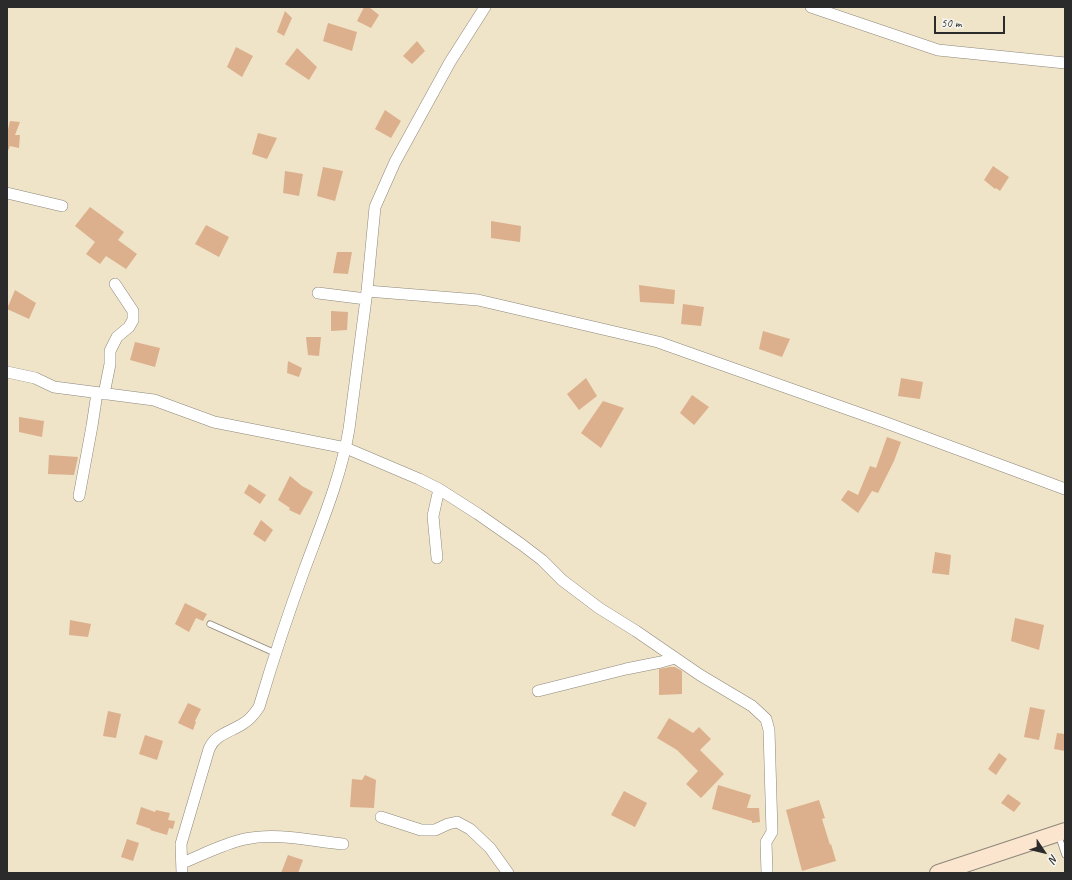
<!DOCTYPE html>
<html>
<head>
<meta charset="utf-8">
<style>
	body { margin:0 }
	#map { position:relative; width:1072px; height:880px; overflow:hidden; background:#efe3c8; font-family:Caveat,sans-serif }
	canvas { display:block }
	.frame { position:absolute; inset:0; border:8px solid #2b2b2b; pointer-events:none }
	.north { position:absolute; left:1024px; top:832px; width:40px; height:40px; -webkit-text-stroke:3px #f6f6f2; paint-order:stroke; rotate:125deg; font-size:11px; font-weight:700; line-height:16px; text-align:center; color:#2b2b2b }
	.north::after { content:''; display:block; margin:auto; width:14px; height:18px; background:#2b2b2b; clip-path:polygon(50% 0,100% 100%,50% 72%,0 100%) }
	.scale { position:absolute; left:934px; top:16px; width:71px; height:18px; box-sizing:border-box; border:2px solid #2b2b2b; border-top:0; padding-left:5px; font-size:12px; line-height:14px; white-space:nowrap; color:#2b2b2b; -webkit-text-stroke:3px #f6f6f2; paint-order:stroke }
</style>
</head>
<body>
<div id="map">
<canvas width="1072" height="880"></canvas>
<div class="frame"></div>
<div class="north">N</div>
<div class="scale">50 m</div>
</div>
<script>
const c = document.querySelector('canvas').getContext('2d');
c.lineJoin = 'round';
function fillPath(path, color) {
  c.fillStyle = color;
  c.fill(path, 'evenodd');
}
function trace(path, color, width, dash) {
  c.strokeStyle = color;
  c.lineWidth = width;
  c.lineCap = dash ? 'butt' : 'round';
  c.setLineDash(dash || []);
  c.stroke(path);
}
const building = new Path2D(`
	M364 7H369L379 15 371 28 357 21Z
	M285 11 292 18 284 36 277 32Z
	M328 23 357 32 352 51 323 41Z
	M417 41 425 51 412 64 403 56Z
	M236 47 253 56 242 77 227 67Z
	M297 48 317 67 309 80 285 64Z
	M385 110 401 121 391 138 375 129Z
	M10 121 20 122 15 135H20L19 148 10 146 7 153V134Z
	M258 133 277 138 267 159 252 154Z
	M993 166 1009 177 1000 191 996 188 995 189 984 180Z
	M323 167 343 171 335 201 317 196Z
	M285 171 303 174 299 196 283 193Z
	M90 207 124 232 118 240 137 254 126 269 106 256 100 264 86 254 95 242 75 226Z
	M491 221 521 226 520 242 491 238Z
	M206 225 229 237 219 257 195 244Z
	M337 252H352L348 274 333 273Z
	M639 285 675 290 674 304 640 302Z
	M15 290 36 303 29 319 7 309Z
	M683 304 704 307 701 326 681 324Z
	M331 311 348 312 347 330 331 331Z
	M763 331 790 339 782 357 759 349Z
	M306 337H321L319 356 308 355Z
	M135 342 160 348 155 367 130 360Z
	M288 361 302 368 299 377 287 373Z
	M586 378 597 396 579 410 567 394Z
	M901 378 923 382 920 399 898 396Z
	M692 395 709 407 694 425 680 413Z
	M603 401 624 408 601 448 581 433Z
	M19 417 44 421 42 437 19 432Z
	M887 437 901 442 894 461 878 493 872 491 858 513 841 500 848 490 858 495 870 466 876 468Z
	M49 455 78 457 74 475 48 474Z
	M290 476 302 486 313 492 300 515 289 510 290 508 278 500Z
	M249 484 266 495 260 504 244 493Z
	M261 520 273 530 265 542 253 534Z
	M935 552 951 555 949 575 932 573Z
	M185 603 207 614 203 621 196 618 189 632 175 624Z
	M1015 618 1044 625 1039 650 1011 641Z
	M70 620 91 624 88 637 69 635Z
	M670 667H675L682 671V694L659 695V669Z
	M188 703 201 709 195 721 196 722 193 730 178 723Z
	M1030 707 1045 710 1039 740 1024 737Z
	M108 711 121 714 116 738 103 736Z
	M669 718 693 733 699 727 711 739 700 750 724 774 701 798 686 784 698 771 677 750 657 738Z
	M1057 733 1065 734V751L1054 749Z
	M145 735 163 741 157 760 139 754Z
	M999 753 1007 759 996 775 988 769Z
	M365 775 376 780 374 808 350 807 352 779 362 780Z
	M718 785 751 795 747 808H759L760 822 752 823V821L712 809Z
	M624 791 647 803 635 827 611 815Z
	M1008 794 1021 803 1014 812 1001 803Z
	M819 800 825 818 822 819 830 845 831 844 836 861 802 871 786 810Z
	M141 807 155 812 156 810 170 813 168 820 175 821 173 829 169 828 167 835 150 830 151 829 136 824Z
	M127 839 139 843 133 861 121 857Z
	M288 855 303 860 298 873H281Z`);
const lane = new Path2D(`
	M210 624 275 653
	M1058 834 1065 855`);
const street = new Path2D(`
	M811 7 938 50 1065 63
	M7 193 62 206
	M367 291 478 300 658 342 884 422 1065 489
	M318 293 366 299
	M7 372 35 378 54 387 154 400 214 422 346 448 419 479 439 489 478 514 521 544 542 560 562 580 599 608 636 631 700 675 752 706 766 719 769 730 772 832 766 842 767 873
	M104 394 110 364V351L117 337 129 327 133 320V311L115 284
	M79 496 92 426 97 393
	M437 558 433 516 439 489
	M538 691 626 669 661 662 675 658
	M381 817 421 830H435L448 824 457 822 470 829 490 848 508 873
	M182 863C202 855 225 843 245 839 277 832 311 841 343 844
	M182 873 181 844 209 749C215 734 231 732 244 723 251 719 255 713 259 707 273 660 288 614 305 568 322 522 341 477 349 429L367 291 375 207 395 162 450 62 485 7`);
const secondary = new Path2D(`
	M938 873 1065 831`);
fillPath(building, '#dcb08c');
trace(lane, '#8d877a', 7);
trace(street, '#8d877a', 12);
trace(secondary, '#8d877a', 18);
trace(lane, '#fff', 5.5);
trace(street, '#fff', 11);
trace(secondary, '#fce5cf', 16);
</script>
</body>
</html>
